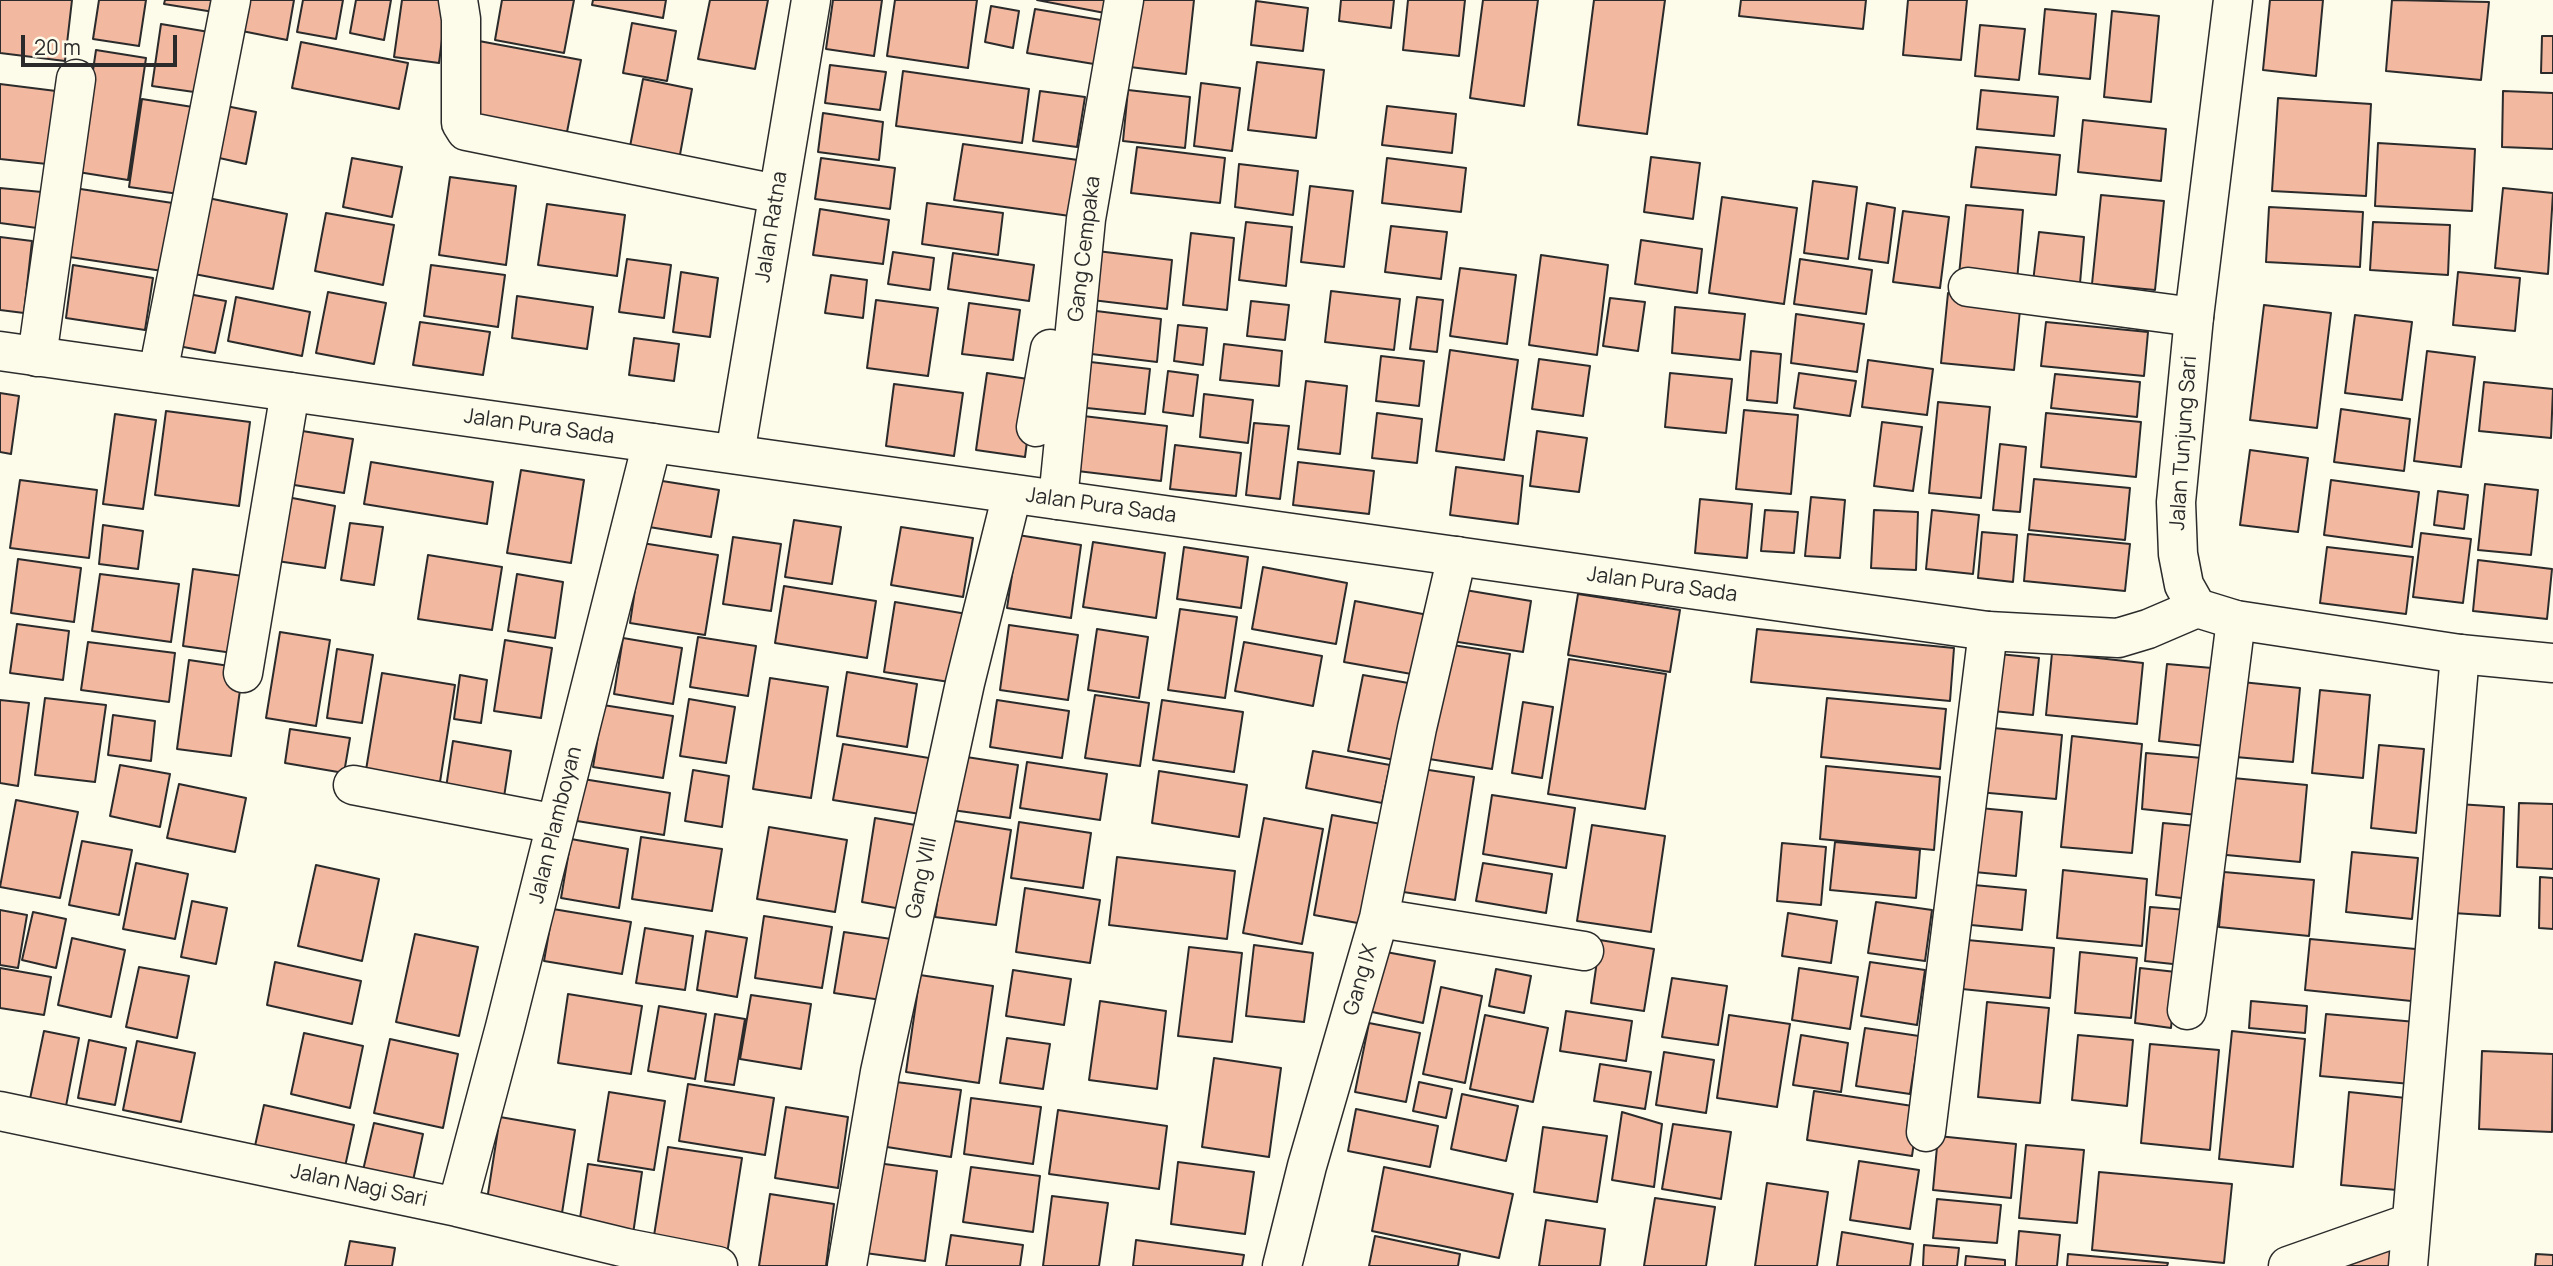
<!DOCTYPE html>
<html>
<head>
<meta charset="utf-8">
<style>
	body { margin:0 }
	#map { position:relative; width:2553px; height:1266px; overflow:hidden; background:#fdfbea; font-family:Manrope,sans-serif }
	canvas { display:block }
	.scale { position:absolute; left:21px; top:35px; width:156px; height:32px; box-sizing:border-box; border:4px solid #2b2b2b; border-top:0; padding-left:9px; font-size:21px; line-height:24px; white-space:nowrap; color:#2b2b2b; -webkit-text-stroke:5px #fdfbea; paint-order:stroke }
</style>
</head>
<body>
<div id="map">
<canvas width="2553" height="1266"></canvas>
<div class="scale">20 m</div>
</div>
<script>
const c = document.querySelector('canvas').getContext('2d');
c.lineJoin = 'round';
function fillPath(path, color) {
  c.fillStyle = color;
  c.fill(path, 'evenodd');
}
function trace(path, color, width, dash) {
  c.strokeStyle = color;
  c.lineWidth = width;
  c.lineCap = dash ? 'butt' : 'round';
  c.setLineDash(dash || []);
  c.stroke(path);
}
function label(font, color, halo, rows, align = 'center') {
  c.font = font + ' Manrope,sans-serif';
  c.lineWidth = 5;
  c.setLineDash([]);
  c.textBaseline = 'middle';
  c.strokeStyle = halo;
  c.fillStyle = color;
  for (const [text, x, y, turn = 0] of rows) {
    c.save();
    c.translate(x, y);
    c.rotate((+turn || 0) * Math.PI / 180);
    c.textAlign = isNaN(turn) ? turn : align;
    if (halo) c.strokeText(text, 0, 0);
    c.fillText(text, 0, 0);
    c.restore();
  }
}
const building = new Path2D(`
	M0 0H72L65 61 0 53Z
	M99 0H146L139 46 93 39Z
	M165 0H221L220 13 164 4Z
	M243 0H294L287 40 237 30Z
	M303 0H343L336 39 297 32Z
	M356 0H391L384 40 350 33Z
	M402 0H447L439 63 394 57Z
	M502 0H574L564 53 495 40Z
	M593 0H666L663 18 592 5Z
	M710 0H768L755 69 698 59Z
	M833 0H882L874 56 826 49Z
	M895 0H977L968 68 887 56Z
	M1037 0H1112L1110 14Z
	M1138 0H1194L1186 74 1130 67Z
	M1341 0H1394L1391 28 1339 21Z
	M1408 0H1465L1459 56 1403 50Z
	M1483 0H1538L1524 106 1470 98Z
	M1594 0H1665L1647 134 1578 125Z
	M1741 0H1866L1863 29 1739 16Z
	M1908 0H1967L1961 60 1903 55Z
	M2270 0H2323L2316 76 2263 70Z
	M2392 0 2489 2 2481 80 2386 71Z
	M1256 1 1308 8 1303 51 1251 45Z
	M991 6 1019 11 1013 48 985 42Z
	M1035 9 1107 21 1100 65 1027 53Z
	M2045 9 2096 14 2090 79 2039 74Z
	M2112 11 2159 16 2151 102 2104 97Z
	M632 23 676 31 667 81 623 73Z
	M161 24 209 32 201 93 152 86Z
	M1980 25 2025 29 2019 80 1975 76Z
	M2542 36H2553V73H2541Z
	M479 41 581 60 567 132 466 113Z
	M301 42 408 63 399 109 292 88Z
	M96 50 146 58 128 180 78 172Z
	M1257 62 1324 70 1316 138 1248 130Z
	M830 65 886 72 880 110 825 103Z
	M903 71 1029 89 1022 143 896 126Z
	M643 79 692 89 677 171 627 162Z
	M1201 83 1240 88 1232 151 1194 146Z
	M0 84 56 91 47 164 0 159Z
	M1128 90 1190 97 1185 148 1123 141Z
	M1981 90 2058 97 2054 136 1977 129Z
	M1040 91 1085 97 1077 147 1033 141Z
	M2503 91 2553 93V149L2502 147Z
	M2278 98 2371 104 2366 196 2272 191Z
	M142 99 199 108 186 195 129 187Z
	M216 104 256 112 246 164 206 155Z
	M1387 106 1456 114 1452 153 1382 145Z
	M823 113 883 122 879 160 818 152Z
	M2083 120 2166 129 2161 181 2078 172Z
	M2378 143 2475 149 2472 211 2375 206Z
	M963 144 1078 160 1070 216 954 200Z
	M1137 147 1225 158 1220 203 1131 193Z
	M1976 147 2060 155 2056 195 1971 187Z
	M1651 157 1700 163 1693 219 1644 212Z
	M352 158 402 167 392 217 343 207Z
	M821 158 895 168 890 209 815 199Z
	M1387 158 1466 168 1461 212 1382 203Z
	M1239 164 1298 171 1293 215 1235 207Z
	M450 177 516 186 506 265 439 255Z
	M1813 181 1857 187 1848 259 1804 253Z
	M1310 186 1353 191 1344 267 1301 262Z
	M0 188 42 192 37 228 0 223Z
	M74 188 179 204 169 272 63 256Z
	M2503 188 2553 193 2548 274 2495 268Z
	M2101 195 2164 201 2155 290 2092 284Z
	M203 197 287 214 273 289 189 273Z
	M1722 197 1797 208 1784 304 1709 293Z
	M927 203 1003 213 998 255 922 244Z
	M1867 203 1895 208 1888 263 1859 259Z
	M547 204 625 215 617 276 538 265Z
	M1966 205 2023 210 2017 281 1959 275Z
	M2269 207 2363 212 2360 267 2266 262Z
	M820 209 889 220 883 264 813 255Z
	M1903 211 1949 217 1940 288 1893 282Z
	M326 213 394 225 383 285 315 271Z
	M1246 222 1292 227 1286 286 1239 280Z
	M2373 222 2450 225 2448 275 2370 270Z
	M1391 226 1447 232 1441 279 1385 272Z
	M2039 232 2084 237 2079 295 2032 290Z
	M1191 233 1234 238 1227 310 1183 305Z
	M0 237 32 241 24 313 0 310Z
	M1641 240 1702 249 1697 293 1635 284Z
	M1097 251 1172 260 1167 309 1092 300Z
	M893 252 934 258 930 290 888 284Z
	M953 253 1034 265 1029 301 948 289Z
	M1541 255 1608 265 1597 355 1529 345Z
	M627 259 671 265 664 318 619 312Z
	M1800 259 1872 270 1866 314 1794 304Z
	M73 265 153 278 145 330 66 318Z
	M431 265 505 275 498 327 424 316Z
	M1460 268 1516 275 1507 344 1450 336Z
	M681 272 718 278 710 337 673 332Z
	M2458 272 2520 278 2515 331 2453 325Z
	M831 275 867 280 863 318 825 313Z
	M1331 291 1400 299 1394 350 1325 342Z
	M328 292 386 303 374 364 316 353Z
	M183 293 226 301 215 353 173 345Z
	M1948 293 2021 300 2014 370 1941 363Z
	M517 296 593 307 587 349 512 338Z
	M236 297 310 312 302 356 228 341Z
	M1417 297 1443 300 1437 352 1410 349Z
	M1610 298 1645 302 1638 351 1603 346Z
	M876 300 938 308 928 376 867 368Z
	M1251 301 1289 305 1285 340 1247 336Z
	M969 303 1020 310 1013 360 962 354Z
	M2264 305 2331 313 2317 428 2250 420Z
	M1675 307 1745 314 1740 360 1672 353Z
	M1080 309 1161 319 1157 362 1075 352Z
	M1796 314 1864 324 1857 372 1791 363Z
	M2355 315 2412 322 2402 400 2345 393Z
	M420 322 490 332 483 375 413 365Z
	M2046 322 2148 332 2144 376 2041 366Z
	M1178 325 1207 328 1203 365 1174 361Z
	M634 338 679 344 674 381 629 375Z
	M1224 344 1282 351 1279 386 1220 380Z
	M1450 350 1518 360 1504 460 1436 451Z
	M1751 351 1781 354 1777 403 1747 400Z
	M2427 351 2475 357 2461 467 2414 461Z
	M1381 356 1424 361 1419 406 1376 401Z
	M1539 359 1590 366 1583 416 1532 409Z
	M1868 360 1933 369 1927 415 1862 407Z
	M1082 361 1150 369 1145 414 1077 407Z
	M1168 371 1198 375 1193 416 1163 412Z
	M987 373 1035 380 1025 457 976 450Z
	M1670 373 1732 379 1726 433 1665 427Z
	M1799 373 1856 381 1850 416 1794 408Z
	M2055 374 2140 382 2137 417 2051 408Z
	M1306 381 1347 386 1340 454 1298 449Z
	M2484 382 2553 389 2551 438 2479 431Z
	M894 384 963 393 954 456 886 446Z
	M0 393 19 396 11 454 0 452Z
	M1204 394 1253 400 1248 443 1200 437Z
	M1938 402 1990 407 1981 498 1929 493Z
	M2341 409 2410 419 2404 471 2334 462Z
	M1744 410 1798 415 1791 494 1736 489Z
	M166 411 250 422 239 506 155 495Z
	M1377 413 1422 419 1417 463 1372 458Z
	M2046 413 2141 422 2136 477 2041 467Z
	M115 414 156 420 143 509 103 504Z
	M1075 415 1167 426 1161 481 1069 470Z
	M1882 422 1922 427 1913 491 1874 486Z
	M1254 423 1289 426 1280 499 1246 495Z
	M296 430 353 439 344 493 288 484Z
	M1537 431 1587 438 1579 492 1530 486Z
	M2000 444 2026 447 2020 512 1993 510Z
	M1175 445 1241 453 1236 496 1170 489Z
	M2250 450 2308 458 2298 532 2240 525Z
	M371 462 493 482 487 524 364 504Z
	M1298 462 1374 471 1369 514 1293 505Z
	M1456 467 1523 476 1518 524 1450 515Z
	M521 470 584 480 571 563 507 553Z
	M2034 479 2130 488 2125 540 2029 530Z
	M20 480 97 490 89 558 10 548Z
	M656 480 719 490 711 537 649 527Z
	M2331 480 2419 492 2412 547 2324 535Z
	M2485 484 2538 490 2531 555 2478 550Z
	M2438 491 2468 495 2464 529 2434 525Z
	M287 497 335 506 325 568 277 561Z
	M1811 497 1845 500 1840 558 1805 556Z
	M1700 499 1752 504 1747 558 1695 553Z
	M1765 510 1798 512 1794 553 1761 551Z
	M1874 510 1918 512 1916 570 1871 568Z
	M1932 510 1979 515 1973 574 1926 569Z
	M794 520 841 527 832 584 785 577Z
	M350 523 383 527 374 585 341 580Z
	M103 525 143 531 138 569 99 564Z
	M901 527 973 538 963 597 891 585Z
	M1982 532 2017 535 2013 582 1978 578Z
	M2421 533 2471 539 2463 603 2413 597Z
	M2028 534 2130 544 2125 591 2024 581Z
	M1018 535 1081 545 1071 618 1007 608Z
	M733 537 781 544 771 611 723 604Z
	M1093 542 1165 553 1156 618 1083 607Z
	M642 543 718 555 705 635 630 623Z
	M1184 547 1248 557 1241 608 1177 599Z
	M2327 547 2413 557 2406 614 2320 603Z
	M428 555 502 567 492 630 418 619Z
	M18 559 81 568 74 622 11 613Z
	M2478 560 2552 569 2547 619 2473 611Z
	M1263 567 1347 583 1336 644 1252 629Z
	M193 569 250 577 240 654 183 646Z
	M100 574 179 584 171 642 92 631Z
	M517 574 563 582 555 638 508 631Z
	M784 586 876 601 867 658 775 643Z
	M1453 588 1531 601 1523 652 1445 640Z
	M1578 594 1680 610 1670 672 1568 655Z
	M1355 601 1428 615 1417 675 1344 662Z
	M895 602 967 614 956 683 884 672Z
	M1180 609 1237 617 1225 698 1168 690Z
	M17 624 69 631 63 680 10 673Z
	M1009 625 1078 635 1068 700 1000 690Z
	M1097 629 1148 637 1139 698 1088 690Z
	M1757 629 1954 648 1950 701 1751 682Z
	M280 632 330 640 316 726 266 718Z
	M698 637 756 646 748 696 690 687Z
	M623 638 682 648 673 704 614 694Z
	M505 640 552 648 541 718 494 711Z
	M88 642 175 653 169 702 81 690Z
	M1244 642 1322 656 1313 706 1235 691Z
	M1440 643 1510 654 1492 769 1423 758Z
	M337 649 373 655 362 723 327 718Z
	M1989 653 2039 658 2033 715 1983 710Z
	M2052 653 2143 663 2137 724 2046 715Z
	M1569 659 1666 674 1645 809 1548 794Z
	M189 660 243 668 231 756 177 749Z
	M2167 664 2212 668 2205 746 2159 741Z
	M847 672 917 684 907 747 837 736Z
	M382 673 455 685 440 782 366 770Z
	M460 675 487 680 481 723 454 719Z
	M1363 675 1414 684 1400 761 1348 751Z
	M770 678 828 687 811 798 753 789Z
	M2232 681 2300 688 2293 762 2224 756Z
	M2320 690 2370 695 2363 778 2312 773Z
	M1095 695 1149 703 1140 766 1085 758Z
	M45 698 106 705 95 782 35 775Z
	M1827 698 1946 709 1940 769 1821 757Z
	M689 699 735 707 726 763 680 756Z
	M0 700 29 703 18 786 0 783Z
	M997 700 1069 711 1062 758 990 747Z
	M1162 700 1243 712 1234 772 1153 760Z
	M1523 702 1553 707 1542 778 1512 773Z
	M603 705 673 716 663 778 593 767Z
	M113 715 155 721 151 761 108 755Z
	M1984 727 2062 735 2056 799 1978 792Z
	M290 729 350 738 344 773 285 763Z
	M2072 736 2142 744 2132 853 2061 847Z
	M453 741 511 751 504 797 446 788Z
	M843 744 929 758 920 814 833 800Z
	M2379 745 2424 749 2416 833 2371 828Z
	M1313 751 1390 765 1382 803 1306 788Z
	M2146 753 2202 758 2197 815 2142 809Z
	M960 756 1018 765 1010 818 952 810Z
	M1027 762 1107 774 1100 820 1020 808Z
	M120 765 170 774 160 827 110 816Z
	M1826 766 1940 777 1934 850 1820 839Z
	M1416 768 1474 777 1455 900 1397 891Z
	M693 770 729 776 722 827 685 821Z
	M1159 771 1247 785 1239 837 1152 823Z
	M2222 777 2307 785 2300 862 2216 854Z
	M583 779 670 793 664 835 577 821Z
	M179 784 246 798 235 852 167 838Z
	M1492 795 1575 808 1566 868 1483 854Z
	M16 800 78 812 60 898 0 887Z
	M2519 803 2553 804V869L2517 867Z
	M2458 804 2504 807 2500 916 2453 913Z
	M1969 807 2022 812 2016 876 1964 871Z
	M1332 815 1381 824 1363 924 1314 915Z
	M875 818 921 826 907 910 862 902Z
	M1264 818 1323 829 1302 944 1243 933Z
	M949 820 1011 830 996 925 935 917Z
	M1019 822 1091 833 1083 888 1011 878Z
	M2163 823 2196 826 2190 899 2156 895Z
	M1592 825 1665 836 1651 932 1577 921Z
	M769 827 847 840 835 912 757 899Z
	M641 837 722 849 712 911 632 899Z
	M571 839 628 849 619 908 561 898Z
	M82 841 132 850 119 915 69 905Z
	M1835 842 1920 850 1916 898 1830 890Z
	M1782 843 1826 847 1821 905 1777 901Z
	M2352 852 2418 858 2412 919 2346 912Z
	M1117 857 1235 871 1227 939 1109 925Z
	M136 863 188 874 175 939 123 929Z
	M1483 863 1552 874 1546 913 1476 901Z
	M316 865 379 879 362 961 298 946Z
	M2063 870 2147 879 2142 946 2057 938Z
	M2224 872 2314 880 2309 936 2219 927Z
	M2540 877 2553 878V929L2539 928Z
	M1974 885 2026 890 2022 930 1971 925Z
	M1025 888 1100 900 1090 963 1016 952Z
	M192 901 227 908 216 964 181 957Z
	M1876 902 1932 910 1925 961 1868 953Z
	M2150 907 2187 910 2182 965 2145 961Z
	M553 909 631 922 622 974 544 961Z
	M0 910 27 915 18 968 0 965Z
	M33 912 66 919 56 968 22 960Z
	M1788 913 1837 921 1831 963 1782 956Z
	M764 916 832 927 822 988 755 978Z
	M645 928 693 936 685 990 636 983Z
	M706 931 747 938 737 997 697 990Z
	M844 932 898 940 888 1001 834 993Z
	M415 934 478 947 459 1036 396 1022Z
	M72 938 125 950 111 1017 58 1005Z
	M2310 939 2426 950 2421 1002 2305 990Z
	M1600 940 1654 949 1644 1011 1591 1003Z
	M1967 940 2054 948 2050 998 1962 989Z
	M1254 945 1313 953 1304 1022 1246 1016Z
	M1189 947 1242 953 1232 1042 1178 1036Z
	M1375 950 1435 961 1423 1023 1363 1010Z
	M2080 952 2137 958 2131 1018 2075 1013Z
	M275 962 361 981 352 1024 267 1005Z
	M1870 962 1925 970 1917 1025 1861 1016Z
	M139 967 189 976 177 1038 126 1027Z
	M0 968 51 977 44 1015 0 1008Z
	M1799 968 1858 977 1850 1029 1792 1020Z
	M2140 968 2176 972 2171 1028 2135 1023Z
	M1496 969 1531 976 1524 1013 1489 1006Z
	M1013 970 1071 979 1064 1025 1006 1016Z
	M920 975 993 986 979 1083 906 1072Z
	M1672 978 1727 986 1718 1045 1662 1037Z
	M1441 987 1482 996 1465 1083 1423 1074Z
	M568 994 642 1006 631 1074 558 1063Z
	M751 995 811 1004 801 1069 740 1059Z
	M1100 1001 1166 1011 1157 1089 1089 1080Z
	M2251 1001 2307 1006 2305 1033 2249 1028Z
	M1987 1002 2049 1008 2040 1103 1978 1097Z
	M659 1006 706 1014 695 1079 648 1071Z
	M1566 1011 1632 1021 1626 1061 1560 1051Z
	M715 1014 745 1019 734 1085 705 1081Z
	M2326 1014 2416 1022 2411 1084 2320 1076Z
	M1485 1015 1548 1028 1533 1102 1470 1089Z
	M1729 1015 1790 1024 1777 1107 1717 1098Z
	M1369 1023 1420 1033 1406 1102 1355 1092Z
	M1865 1028 1919 1036 1910 1094 1856 1086Z
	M44 1031 79 1038 66 1106 30 1099Z
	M2232 1031 2305 1039 2293 1167 2219 1159Z
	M304 1033 363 1046 350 1108 291 1094Z
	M1801 1035 1848 1043 1841 1092 1793 1085Z
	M2078 1035 2133 1040 2127 1106 2072 1100Z
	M1007 1038 1050 1044 1043 1089 1000 1083Z
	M390 1039 458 1054 443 1128 374 1113Z
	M89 1040 126 1048 115 1105 78 1098Z
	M137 1041 195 1053 181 1122 123 1110Z
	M2150 1044 2219 1050 2210 1150 2141 1143Z
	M2482 1051 2553 1054 2552 1132 2479 1129Z
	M1664 1052 1714 1060 1706 1113 1656 1105Z
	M1214 1058 1281 1068 1269 1157 1202 1147Z
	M1600 1064 1651 1072 1645 1109 1594 1101Z
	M896 1082 961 1090 951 1157 887 1147Z
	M1419 1082 1452 1089 1446 1118 1413 1111Z
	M688 1084 774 1098 765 1155 679 1141Z
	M1814 1091 1919 1107 1912 1156 1807 1140Z
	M609 1092 665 1101 654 1170 598 1161Z
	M2349 1092 2406 1098 2397 1190 2341 1185Z
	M1462 1094 1518 1106 1506 1161 1451 1149Z
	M971 1098 1041 1107 1033 1164 964 1154Z
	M264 1105 354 1125 343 1176 253 1155Z
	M786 1107 848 1117 838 1188 775 1178Z
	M1356 1109 1438 1126 1430 1167 1348 1151Z
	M1058 1110 1167 1126 1159 1189 1049 1174Z
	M1622 1112 1662 1124 1654 1187 1612 1180Z
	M500 1117 575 1130 562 1213 487 1200Z
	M374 1123 423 1134 411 1190 361 1179Z
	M1673 1124 1731 1132 1721 1199 1662 1189Z
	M1543 1127 1607 1136 1597 1202 1534 1192Z
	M1938 1136 2016 1144 2011 1198 1933 1190Z
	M2026 1145 2084 1150 2077 1223 2019 1218Z
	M668 1147 742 1158 727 1254 653 1242Z
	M1859 1161 1919 1170 1910 1229 1850 1220Z
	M1178 1162 1254 1172 1245 1234 1171 1224Z
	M877 1163 937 1171 925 1261 865 1253Z
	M588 1164 642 1172 632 1241 578 1232Z
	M971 1167 1040 1176 1033 1232 963 1222Z
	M1384 1167 1513 1194 1499 1258 1372 1231Z
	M2099 1172 2232 1184 2224 1263 2092 1250Z
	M1767 1183 1828 1192 1817 1266H1755Z
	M770 1194 834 1204 826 1266H759Z
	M1052 1196 1108 1203 1099 1266H1043Z
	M1655 1198 1715 1207 1706 1266H1644Z
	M1937 1199 2001 1205 1997 1243 1933 1238Z
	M1546 1220 1605 1229 1600 1266H1539Z
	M2019 1231 2060 1235 2057 1266H2016Z
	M1842 1232 1913 1244 1910 1266H1837Z
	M951 1235 1023 1245 1020 1266H946Z
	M1375 1236 1460 1254 1458 1266H1369Z
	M1136 1240 1244 1255 1242 1266H1133Z
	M350 1241 395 1248 392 1266H345Z
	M2393 1241 2397 1266H2343Z
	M1924 1245 1959 1248 1957 1266H1923Z
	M2068 1254 2168 1263 2167 1266H2067Z
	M2536 1254 2553 1255V1266H2535Z
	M1966 1256 2005 1260V1266H1965Z`);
const minor = new Path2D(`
	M458 0 461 19V123L466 131 777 194
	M1968 287 2194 317
	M37 357 76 79
	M158 373 231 0
	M1036 427 1050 349
	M735 454 811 0
	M1058 500 1086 219 1124 0
	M243 673 290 392
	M353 785 556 824
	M1379 918 1584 951
	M2187 1010 2236 620
	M0 1111 457 1207 626 1248 718 1266
	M1926 1132 1988 631
	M457 1207 505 1027 652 443
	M847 1266 880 1072 965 683 1012 494
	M1282 1266 1307 1166 1379 918 1417 728 1457 556
	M2288 1266 2410 1223
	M2408 1266 2460 654`);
const tertiary = new Path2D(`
	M2233 0 2194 317 2176 502 2178 554 2184 585 2197 608 2236 620 2460 654 2553 663
	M0 351 1988 631 2118 638 2148 629 2197 608`);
const streetNames = [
	["Jalan Ratna",772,227,-81],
	["Gang Cempaka",1085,249,-83],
	["Jalan Pura Sada",539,427,8],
	["Jalan Tunjung Sari",2184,443,-86],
	["Jalan Pura Sada",1101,506,8],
	["Jalan Pura Sada",1662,585,8],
	["Jalan Plamboyan",556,825,-76],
	["Gang VIII",922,878,-78],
	["Gang IX",1361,980,-74],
	["Jalan Nagi Sari",359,1186,12]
];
fillPath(building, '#f2b8a0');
trace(building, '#2b2b2b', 2);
trace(minor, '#2b2b2b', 41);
trace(tertiary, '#2b2b2b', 41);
trace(minor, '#fdfbea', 38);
trace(tertiary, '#fdfbea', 38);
label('21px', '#2b2b2b', '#fdfbea', streetNames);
</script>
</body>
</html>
